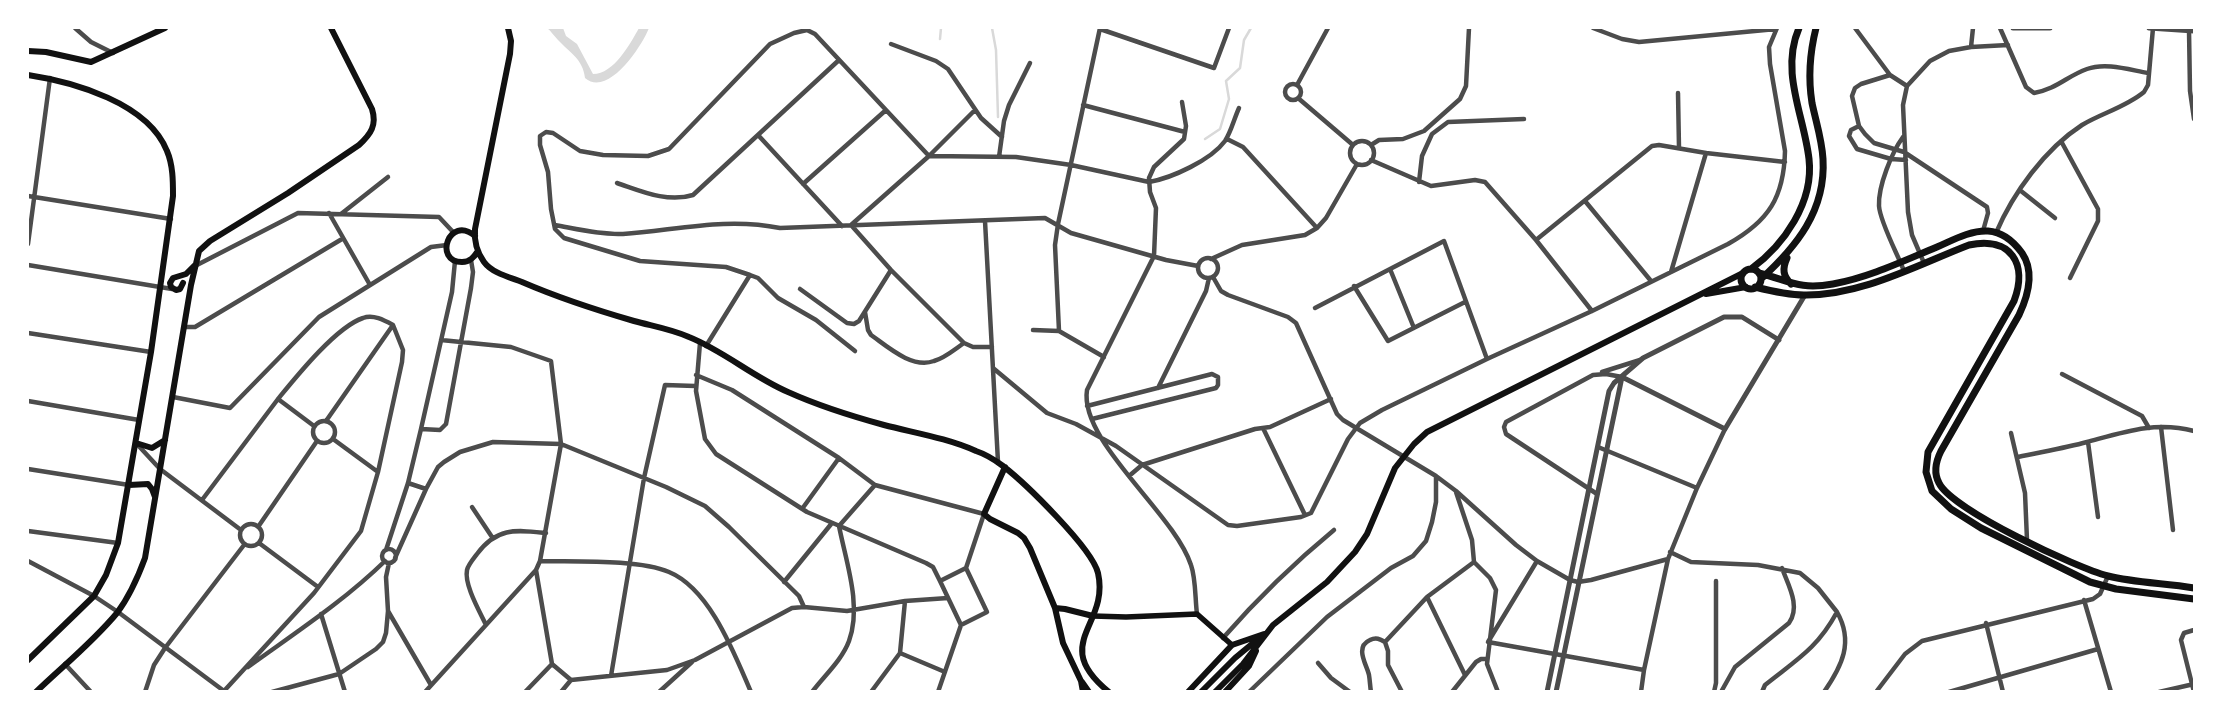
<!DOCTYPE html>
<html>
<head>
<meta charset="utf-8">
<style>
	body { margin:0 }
	#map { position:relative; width:2222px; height:719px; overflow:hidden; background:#fff; font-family:Mulish,sans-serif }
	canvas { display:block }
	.frame { position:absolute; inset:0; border:29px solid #fff; pointer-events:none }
</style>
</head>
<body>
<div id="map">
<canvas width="2222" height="719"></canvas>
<div class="frame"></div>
</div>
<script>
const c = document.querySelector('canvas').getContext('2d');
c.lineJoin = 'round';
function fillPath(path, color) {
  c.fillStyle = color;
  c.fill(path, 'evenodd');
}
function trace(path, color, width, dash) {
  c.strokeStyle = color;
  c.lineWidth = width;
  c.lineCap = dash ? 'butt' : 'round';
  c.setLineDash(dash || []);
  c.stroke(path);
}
const water = new Path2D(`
	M547 28H563L566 36 577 44 593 74C614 74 630 44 639 28H649C642 46 608 98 585 78 583 59 570 53 558 40 554 36 551 31 547 28Z`);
const stream = new Path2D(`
	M992 28 996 50 998 117
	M940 39 941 28
	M1205 139 1220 129 1229 99 1226 81 1240 68 1244 40 1251 28`);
const minor = new Path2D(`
	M75 28 91 42 113 53
	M1100 28 1058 224 1055 245 1059 331 1104 357
	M1593 28 1622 39 1639 42 1776 29
	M1855 28 1890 75 1907 86
	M2000 28 2026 87 2034 93C2057 89 2067 76 2087 69 2106 62 2130 70 2148 73
	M1100 29 1214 68 1229 28
	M2189 30 2190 91 2194 119
	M891 44 936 61 948 69 981 118 1002 137
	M1971 47 1973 28
	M1890 75 1861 84 1855 88 1852 96 1859 126 1865 134 1874 143 1904 152 1987 207 1988 213 1983 231
	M1285 92a8 8 0 1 1 16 0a8 8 0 1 1-16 0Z
	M1297 85 1328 28
	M1678 93 1679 148
	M1298 98 1353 145
	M1182 102 1186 126 1184 139 1154 167 1149 178 1150 192 1156 208 1154 256 1087 390C1079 441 1174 513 1191 565 1196 579 1195 599 1197 614
	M1083 105 1185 132
	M975 110 929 156 1016 157 1071 165 1149 182C1172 178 1211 160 1225 141 1231 132 1234 119 1239 108
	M1859 126 1851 130 1849 136 1857 149 1891 159 1906 160
	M758 135 842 226
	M1903 137C1892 152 1878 186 1879 206 1880 222 1898 255 1904 271
	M1227 139 1243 147 1317 228
	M2061 141 2098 209V221L2070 278
	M1350 153a12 12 0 1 1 24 0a12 12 0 1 1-24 0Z
	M1371 145 1379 140 1403 139 1424 131 1460 99 1466 86 1469 28
	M999 157 1004 121 1009 105 1030 63
	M1371 160 1431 186 1475 180 1485 182 1536 240 1592 311
	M1419 182 1422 156 1432 134 1448 122 1524 119
	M617 183C641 191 667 203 693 195L839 60
	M803 184 886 110
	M2021 191 2055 218
	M28 196 171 219
	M1585 201 1651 281
	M329 213 370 285
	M341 214 388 177
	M985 221 998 462
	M555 225C577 229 601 235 623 234 677 230 726 217 780 228L1045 218 1071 233 1166 260 1198 266
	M1996 233C2013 193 2045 149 2082 125 2102 113 2126 107 2144 92L2148 85 2153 28
	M1536 240 1652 146 1659 145 1706 153 1785 162
	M28 244 50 78
	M1198 268a10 10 0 1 1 20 0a10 10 0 1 1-20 0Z
	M1211 259 1242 245 1305 235 1317 228 1326 218 1357 164
	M1924 263 1912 235 1908 212 1903 105 1907 86 1930 61 1949 51 1971 47 2008 45
	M28 265 172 289
	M195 266 298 213 439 217 454 233
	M1390 269 1414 328
	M1671 272 1706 153
	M1213 277 1221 291 1228 295 1288 317 1296 323 1337 414 1343 420 1436 476 1456 491 1516 545 1537 561 1570 580 1578 582 1591 580 1668 559
	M1354 286 1388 341 1465 302
	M800 289 847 323 854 324 859 321 891 270
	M1315 308 1444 241 1487 359
	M865 312 868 330 871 335C888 347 912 369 934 361 945 358 955 349 964 343
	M184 327H195L342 239
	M1033 330 1059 331
	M28 333 151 352
	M441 340 511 347 551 361 561 444 540 561
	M700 343 696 391 705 439 716 454 807 512 926 563 933 567 940 581
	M706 346 750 275
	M855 351 816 320 778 298 758 278 750 275 726 267 640 261 564 238 555 229 551 209 548 172 540 145V136L546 132 553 133 580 151 603 155 648 156 669 149 770 44 794 33 807 30 815 34 929 156 851 225 891 270 964 343 973 347H992
	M993 368 1047 413 1076 424 1116 446 1228 525 1237 526 1301 517 1311 513 1348 439 1360 423 1382 410 1487 359 1592 311 1728 244C1769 221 1784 197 1785 151L1770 64 1769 47 1777 28
	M1602 372 1640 360
	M2062 374 2142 416 2149 428
	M696 375 732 390 839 458 875 485 984 514 966 568 987 612 961 625 940 581 966 568
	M1158 388 1206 291 1209 278
	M173 397 230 408 319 317 431 247 447 245
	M28 401 139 420
	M1087 406 1212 374 1218 377V385L1216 388 1092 419
	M313 432a11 11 0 1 1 22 0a11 11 0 1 1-22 0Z
	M326 421 393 325
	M2161 427 2173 530
	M1263 428 1305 515
	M421 429 440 430 446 424 471 288 473 272 471 260
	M2011 433 2025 493 2027 540
	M333 439 378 472
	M2088 442 2098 517
	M136 443 160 469 241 530
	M1598 447 1697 488
	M2018 457C2041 452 2065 448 2087 442 2124 432 2155 421 2194 431
	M28 469 129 485
	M1129 476 1142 465 1255 429 1270 427 1331 399
	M408 483 426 489
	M1597 494 1506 434 1504 427 1506 422 1593 375 1606 374 1622 377
	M202 500 278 399 314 426
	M472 507 492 537
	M802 509 839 458
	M240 535a11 11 0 1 1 22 0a11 11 0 1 1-22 0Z
	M258 527 317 441
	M28 531 118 543
	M259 543 318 587
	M382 556a7 7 0 1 1 14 0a7 7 0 1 1-14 0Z
	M386 550 408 483 421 429 452 292 455 261
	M1670 552 1691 562 1758 565 1800 573 1818 588 1837 612
	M395 558 426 489 438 467 444 462 460 452 493 442 561 444 666 487 705 506 729 527 799 596 804 607
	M28 561 94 596 118 612 224 691
	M1537 561 1488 642 1644 670
	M1474 562 1490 578 1496 590 1487 664 1498 692
	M389 563 386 577 388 611 431 685
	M536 570 552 664
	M784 582 832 523
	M1427 597 1465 675
	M2084 600 2111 692
	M321 614 345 692
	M1986 623 2003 692
	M486 625C480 612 464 585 467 570 468 565 474 558 477 554 497 527 516 530 546 533
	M1223 638C1258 598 1294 563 1334 530
	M1385 642 1427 597 1474 562 1472 540 1456 492
	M1385 642 1388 651V665L1402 692
	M900 653 945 672
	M1318 663 1331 678 1350 692
	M65 664 91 692
	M552 664 571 680 561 692
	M248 667C295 633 344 601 385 561
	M611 676 644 478 665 385 695 386
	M571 680 667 670 695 660 792 608 804 607 847 611 905 601 948 598
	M224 691 314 593 361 531 378 472 402 362 403 350 393 325C384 320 373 314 363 318 336 327 296 377 278 399
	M145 692 154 665 165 648 244 545
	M272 692 339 674 376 649 383 642 386 633 388 611
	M425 692 536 570 540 561C574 562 638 559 669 572 710 589 734 653 751 692
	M525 692 552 664
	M659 692 692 662
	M812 692C824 676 842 660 849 641 862 605 846 562 839 526L875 485
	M871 692 900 653 905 601
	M938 692 961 625
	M1249 692 1327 617 1391 568 1413 556 1426 541 1432 522 1436 502V476
	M1371 692C1370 686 1370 681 1369 675 1367 665 1354 647 1370 640 1376 637 1380 639 1385 642
	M1452 692 1476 662 1481 659H1487
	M1641 692 1644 670 1668 559 1697 488 1725 429
	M1714 692 1716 683V581
	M1721 692 1735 667 1789 623C1801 606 1788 585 1782 568
	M1762 692 1765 685C1796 660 1817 649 1837 612 1854 642 1842 666 1824 692
	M1876 692 1905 654 1922 641 2093 599 2100 594 2108 576
	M1949 692 2098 649
	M2159 692 2194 684
	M2194 692 2181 640 2184 633 2194 630`);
const tertiary = new Path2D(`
	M2013 28H2050
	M2149 28 2194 31
	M1622 377 1725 429 1805 295
	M1547 692 1609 391 1614 383 1643 358 1724 317H1742L1779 340
	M1556 692 1622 377`);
const secondary = new Path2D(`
	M1093 616 1126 617 1197 614 1232 645`);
const primary = new Path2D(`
	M508 28 511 41 510 54 475 229C474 241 476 251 484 262 492 273 509 277 522 282 559 298 596 310 634 321 652 326 671 329 689 337 724 351 753 377 788 392 819 406 851 416 884 425 915 433 947 438 976 451 985 454 995 460 1003 466 1025 483 1092 548 1098 573 1110 626 1049 643 1109 692
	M28 51 46 52 91 62 165 28
	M28 75C74 82 148 103 167 151 173 165 173 181 173 196L151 352 118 543 106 575 94 596 28 660
	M475 236C449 214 433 262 462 262 470 262 474 257 478 251
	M183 283 180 289 176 290 171 287 170 283 173 278 186 274 194 266
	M1706 294 1746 287
	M136 443 152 448 165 440
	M1005 467 984 514 990 519 1018 533 1024 538 1030 548 1055 608 1063 643 1081 681 1083 692
	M129 485 148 484 152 489 155 497
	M1055 608 1065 609 1093 616
	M1082 682 1089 692
	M36 692C63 666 93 642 117 613 129 597 138 577 145 558L191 285 199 251 210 241 288 193 359 145C371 134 377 125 372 109L331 28
	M1188 692 1232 645 1264 634
	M1201 692 1235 658 1258 639
	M1215 692 1243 664 1273 625 1327 582 1355 552 1367 534 1395 468 1414 444 1427 432 1743 273
	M1225 692 1249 666 1256 651`);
const trunk = new Path2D(`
	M1787 258C1782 269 1783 276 1791 284
	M1751 269C1784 245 1814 202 1809 159 1804 115 1780 72 1799 28
	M1741 279a10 10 0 1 1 20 0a10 10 0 1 1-20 0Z
	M1759 273C1790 281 1799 290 1833 284 1870 277 1903 261 1937 247 1953 240 1971 230 1988 231 2003 232 2014 242 2022 253 2035 272 2028 296 2019 315L1941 451C1936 461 1933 472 1939 483 1952 510 2077 568 2108 576 2136 583 2166 583 2194 588
	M1761 279C1796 247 1826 211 1823 159 1822 140 1816 122 1812 103 1808 78 1810 52 1816 28
	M1755 287C1771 291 1788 295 1804 295 1861 296 1917 265 1969 245 2011 236 2028 264 2014 301L1928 452 1926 472 1932 491 1951 509 1981 528 2090 582 2116 589 2194 599`);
fillPath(water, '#d9d9d9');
trace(stream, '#d9d9d9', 2.5);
trace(minor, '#4c4c4c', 4.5);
trace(tertiary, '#4c4c4c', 5);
trace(secondary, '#111', 5.5);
trace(primary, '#111', 6);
trace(trunk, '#111', 7);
</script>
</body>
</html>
